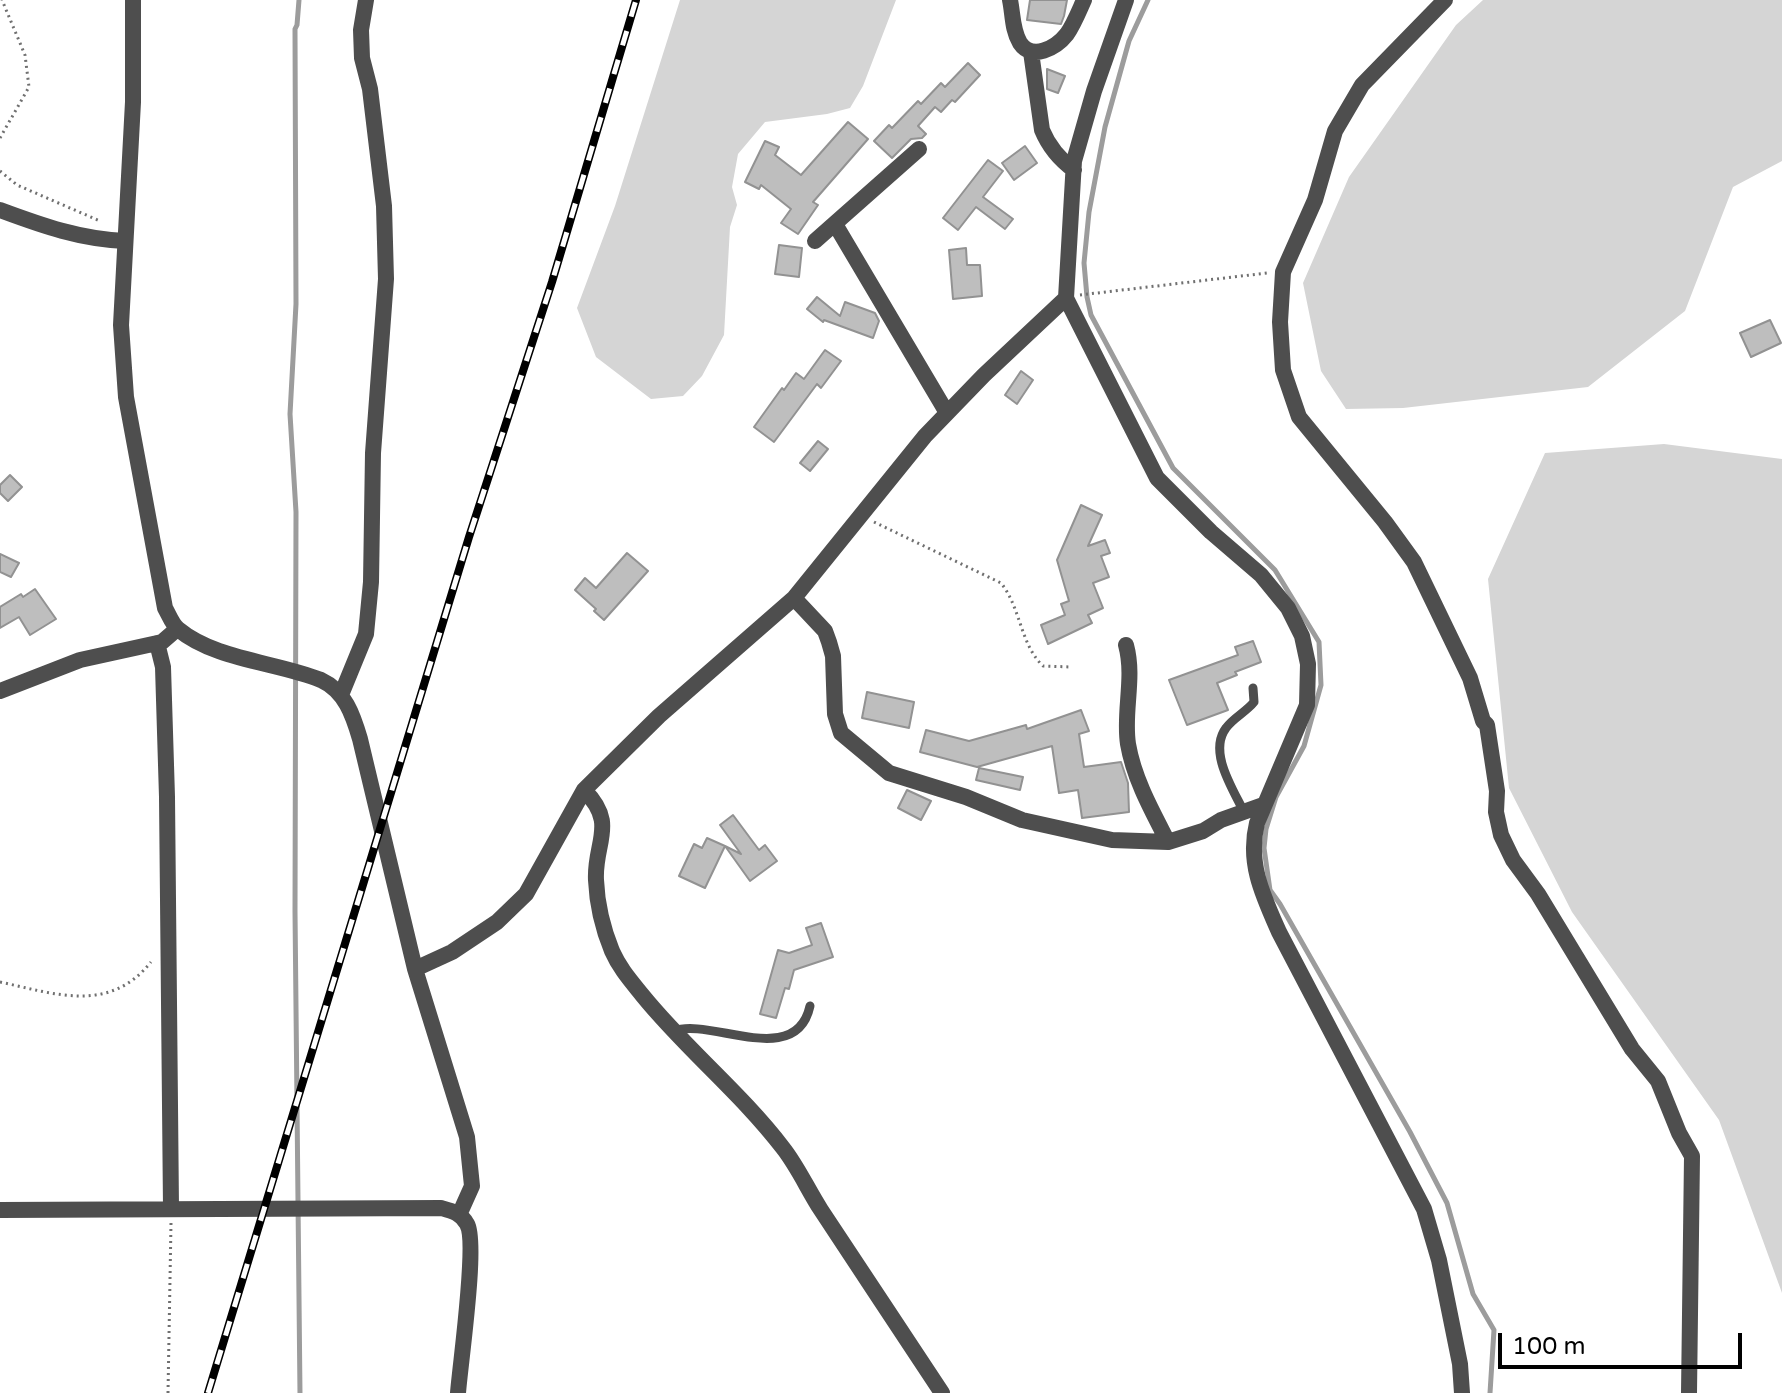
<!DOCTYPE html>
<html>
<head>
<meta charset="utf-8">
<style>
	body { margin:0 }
	#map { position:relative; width:1782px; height:1393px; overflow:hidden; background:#fff; font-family:"Varela Round",sans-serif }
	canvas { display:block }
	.scale { position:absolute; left:1498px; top:1333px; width:244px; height:36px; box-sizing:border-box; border:4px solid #000; border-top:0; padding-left:10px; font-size:24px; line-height:28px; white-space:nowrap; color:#000; -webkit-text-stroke:6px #fff; paint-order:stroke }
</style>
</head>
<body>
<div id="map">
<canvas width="1782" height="1393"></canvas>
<div class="scale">100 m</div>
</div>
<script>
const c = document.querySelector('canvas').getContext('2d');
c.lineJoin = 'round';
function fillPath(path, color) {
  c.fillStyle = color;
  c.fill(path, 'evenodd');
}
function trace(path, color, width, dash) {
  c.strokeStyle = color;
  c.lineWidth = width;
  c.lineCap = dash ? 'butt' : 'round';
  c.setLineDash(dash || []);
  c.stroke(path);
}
const green = new Path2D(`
	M680 0H896L863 86 850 108 827 114 765 122 738 154 732 187 737 205 730 227 724 335 702 376 683 396 651 399 596 357 577 308 615 206Z
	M1483 0H1782V161L1733 187 1685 311 1588 387 1403 408 1346 409 1321 371 1303 283 1349 177 1456 25Z
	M1664 444 1782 459V1293L1719 1120 1572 912 1509 788 1488 579 1545 453Z`);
const stream = new Path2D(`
	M299 0 297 25 295 29 296 304 290 414 296 512 295 911 300 1393
	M1148 0 1129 41 1105 127 1089 212 1084 263 1087 297 1091 315 1173 468 1275 570 1319 642 1321 685 1304 746 1276 797 1266 829 1264 848 1270 890 1280 904 1410 1132 1447 1203 1473 1294 1494 1330 1490 1393`);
const building = new Path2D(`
	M1030 0H1067L1064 16 1061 24 1027 20Z
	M968 63 980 75 955 102 952 100 941 112 935 107 918 126 926 134 922 138 911 139 892 158 874 141 889 125 892 128 918 101 921 104 941 83 945 87Z
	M1047 69 1065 76 1058 93 1047 89Z
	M848 122 868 139 813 202 818 205 798 234 781 223 791 209 761 185 759 189 745 182 765 141 779 147 775 155 801 175Z
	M1025 146 1037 163 1014 180 1002 163Z
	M988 160 1003 171 983 197 1013 219 1005 229 976 207 958 230 943 218Z
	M779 245 802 248 799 277 775 274Z
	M966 248 967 265H980L982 296 953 299 949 250Z
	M817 297 840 316 845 302 875 313 879 321 873 338 824 320 823 322 807 309Z
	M1770 320 1781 343 1751 357 1740 333Z
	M825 350 841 361 821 388 817 384 774 442 754 427 782 388 784 390 796 373 804 379Z
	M1021 371 1033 380 1017 404 1005 395Z
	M818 441 828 449 810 471 800 463Z
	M10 475 22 487 8 501 0 493V485Z
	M1081 505 1102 515 1088 546 1105 540 1110 553 1101 556 1109 577 1093 583 1103 608 1088 615 1092 623 1048 644 1041 625 1065 615 1061 604 1069 601 1057 560Z
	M627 553 648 571 604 620 594 611 596 609 575 590 585 578 596 588Z
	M0 554 19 563 11 577 0 572Z
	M35 589 56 619 30 635 19 617 0 628V607L21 594 23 597Z
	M1253 641 1261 662 1235 672 1237 675 1217 683 1228 710 1187 725 1169 680 1238 655 1235 647Z
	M867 692 914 702 909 728 862 718Z
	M1081 710 1089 731 1079 734 1084 767 1121 762 1128 783 1129 812 1082 818 1078 790 1059 793 1052 746 977 767 920 752 926 730 969 741 1026 725 1027 729Z
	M979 768 1023 777 1020 790 976 780Z
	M907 790 931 801 921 820 898 808Z
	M733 815 759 850 765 845 777 861 750 881 725 846 741 854 720 825Z
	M707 838 725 846 705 888 679 876 694 844 702 848Z
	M821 923 833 957 794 970 789 989 785 988 776 1018 760 1014 778 950 789 953 812 945 806 928Z`);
const path = new Path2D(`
	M0 138 29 87 25 55 2 0
	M0 171 17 185 100 221
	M1080 295 1267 273
	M874 522 1001 583C1021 608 1020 644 1043 666L1071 667
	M0 982C56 994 109 1014 151 962
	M168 1393 171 1223`);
const service = new Path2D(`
	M1244 812C1233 789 1208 752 1226 728 1233 718 1246 712 1254 702L1253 688
	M674 1031C710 1017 796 1070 810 1006`);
const minor = new Path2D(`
	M133 0V102L121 325 126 397 165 608C169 615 172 624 178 629 215 660 277 662 321 680 345 691 353 715 360 739L415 969 467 1137 472 1186 459 1215
	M1010 0C1013 14 1012 30 1020 43 1032 61 1056 48 1067 34 1074 24 1079 11 1084 0
	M1126 0 1094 91 1074 161 1066 298 1157 478 1211 532 1261 575 1288 608 1302 636 1308 664 1307 705 1257 823C1247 863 1263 896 1279 932L1424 1209 1439 1260 1460 1364 1462 1393
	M1445 0 1362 85 1335 131 1315 200 1283 272 1280 322 1283 370 1299 417 1385 522 1414 562 1470 678 1483 721 1487 725 1497 791 1496 812 1501 835 1513 860 1538 894 1632 1049 1658 1081 1679 1133 1692 1156 1689 1393
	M1031 52 1042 130C1049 147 1059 159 1074 170
	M0 210C43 226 80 239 125 241
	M835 224 947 413
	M815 241 919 149
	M794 598 825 631 829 642 833 656 835 714 841 733 889 773 966 797 1022 820 1112 840 1168 842 1203 831 1221 820 1263 805
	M157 643 163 667 167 797 171 1208
	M1126 645C1135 678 1123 712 1128 744 1134 779 1152 811 1168 842
	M0 691 80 660 162 642 177 629
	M341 695 366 634 371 582 373 453 386 279 384 206 370 89 362 58 361 30 366 0
	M584 790C618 824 594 842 596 880 597 904 603 929 612 951 620 969 631 981 643 996 686 1049 741 1093 783 1148 798 1167 808 1190 821 1210 861 1271 902 1332 942 1393
	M415 969 452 952 497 922 526 894 584 790 659 716 794 598 925 436 984 375 1066 298
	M0 1210 441 1208C452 1211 461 1213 467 1224 478 1242 460 1365 458 1393`);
const rail = new Path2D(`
	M208 1393 469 537 552 282 636 0`);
fillPath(green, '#d5d5d5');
trace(stream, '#9c9c9c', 5);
fillPath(building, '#bebebe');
trace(building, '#929292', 2);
trace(path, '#707070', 3, [2, 4]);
trace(service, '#4e4e4e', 9);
trace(minor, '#4e4e4e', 16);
trace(rail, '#000', 8);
trace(rail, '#fff', 5, [15]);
</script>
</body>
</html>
